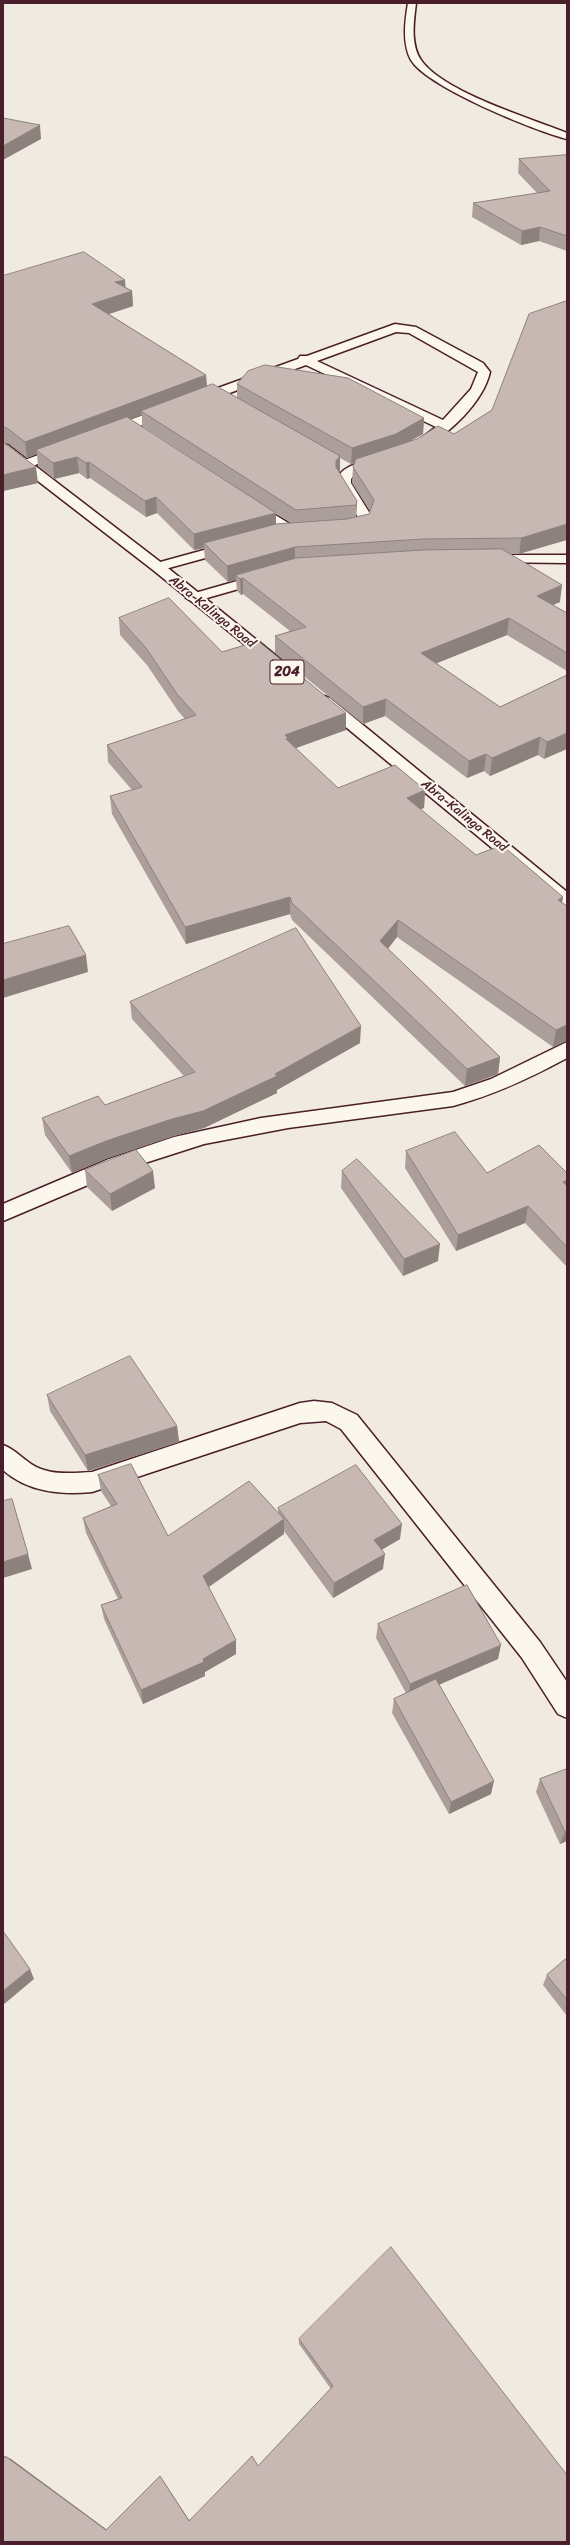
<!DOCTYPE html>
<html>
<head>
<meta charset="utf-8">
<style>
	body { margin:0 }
	#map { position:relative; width:570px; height:2545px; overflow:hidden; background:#f0eae0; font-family:Sriracha,sans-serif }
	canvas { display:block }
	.frame { position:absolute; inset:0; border:4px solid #4a1f2b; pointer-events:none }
</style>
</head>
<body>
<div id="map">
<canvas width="570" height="2545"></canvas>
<div class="frame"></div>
</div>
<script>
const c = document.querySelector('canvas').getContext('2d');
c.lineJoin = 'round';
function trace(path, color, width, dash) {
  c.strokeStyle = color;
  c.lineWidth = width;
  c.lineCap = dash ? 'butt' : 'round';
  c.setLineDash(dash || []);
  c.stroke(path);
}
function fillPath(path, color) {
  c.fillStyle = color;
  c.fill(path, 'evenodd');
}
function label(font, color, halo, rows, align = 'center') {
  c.font = font + ' Sriracha,sans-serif';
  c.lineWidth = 4;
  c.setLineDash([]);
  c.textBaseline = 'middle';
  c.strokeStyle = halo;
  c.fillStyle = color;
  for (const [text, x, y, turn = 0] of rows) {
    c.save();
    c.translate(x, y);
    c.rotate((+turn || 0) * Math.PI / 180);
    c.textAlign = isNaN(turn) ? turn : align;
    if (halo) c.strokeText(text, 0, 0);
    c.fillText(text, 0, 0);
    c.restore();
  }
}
const minor = new Path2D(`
	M408 3H416C414 20 410 44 421 60 443 92 530 118 567 133V139C535 131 427 87 411 60 402 43 405 21 408 3Z
	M395 324 416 327 483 363 490 372C483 403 449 433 423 449L418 450 411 446 436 427 306 365 112 436 107 437 101 433 102 430 298 359 300 356H307ZM396 332 409 333 478 372 471 389 443 420 317 361Z
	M66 445 73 449 71 452 24 469 17 465 19 462Z
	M381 457 386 458 388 461 386 464 355 474 351 479V483L372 517V523L363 531 341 532 339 529 341 526 358 521V517L337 483C337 465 367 461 381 457Z
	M251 500 298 529 300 532 298 535H288L246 507 244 504 246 501Z
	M233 542 238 543 240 546 238 549 158 571 151 567 153 564Z
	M488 555H567V563L483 562 481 559Z
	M265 573 272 577 270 580 193 602 186 598 188 595Z
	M567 1042V1058C530 1078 494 1095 453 1106L288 1128 204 1144 123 1170 3 1221V1204L109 1159 174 1137 261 1118 453 1092 491 1079Z
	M314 1401 332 1403 357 1415 540 1642 567 1682V1718L558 1714 522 1658 341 1429 326 1421 300 1423 92 1492C60 1495 28 1492 3 1470V1445C14 1449 21 1457 31 1464 49 1476 71 1473 92 1472L300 1403Z`);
const major = new Path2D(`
	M3 444 8 445 163 564 280 659 283 662 280 665H270L153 570 3 454Z
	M324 696 330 698 567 892V907L561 905 318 704 316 701Z`);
const wall = new Path2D(`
	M567 155V251L539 241 521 245 472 217 473 203 537 193 518 173 519 159Z
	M3 276 126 288 132 291 133 306 109 314 206 375 207 386 237 398V384L424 418 423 434 412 440 454 434 492 410 567 301 519 554H511L560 602 553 605 567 613V671L507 635 436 663 500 707 567 675 544 759 538 755 490 776 484 771 467 778 385 716 363 724 275 653V636L290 631 243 594 241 595 237 591 236 580 228 582 205 560 204 548 194 550 157 513 146 517 90 478 87 479 79 473 54 479 38 466 37 454 27 458 9 444 5 443 38 483 3 491ZM142 415V426L233 485 130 419ZM340 458 351 464 355 463 353 467 352 483 370 511 369 514 356 517 357 501 339 473ZM276 513 291 523 276 524Z
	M119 618 222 652 346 713V730L295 748 338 788 425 790 424 808 420 809 476 855 563 897 562 902 567 906V1042L566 1041 553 1047 397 937 388 949 500 1057 498 1074 465 1086 292 920 290 914 186 944 112 814 110 796 132 790 108 762 107 745 185 719 178 711 147 665 120 635Z
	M130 1002 360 1043 277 1090V1093L204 1128 174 1136 108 1158 72 1173 45 1135 42 1118 105 1105 184 1076 132 1019Z
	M406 1151 487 1173H567V1267L525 1223 456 1251 405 1168Z
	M85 1170 155 1188 112 1211 87 1187Z
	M342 1171 438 1261 403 1276 341 1188Z
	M47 1395 177 1426 179 1442 88 1471 50 1411Z
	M98 1475 168 1536 278 1513V1508L400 1539 381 1550 383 1569 333 1598 284 1531V1534L209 1587 236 1654 205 1672V1676L143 1704 104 1619 101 1605 118 1599 86 1533 83 1518 111 1506 101 1491Z
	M378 1624 498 1659 439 1684 491 1794 449 1814 392 1713 394 1699 406 1693 376 1638Z
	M567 1769V1841L560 1844 536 1792 540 1779Z
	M567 1958V2016L543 1985 547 1975Z
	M299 2339 567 2542H3L5 2456 11 2459 107 2530 162 2479 189 2520 258 2466 331 2389 299 2344Z`);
const shadedWall = new Path2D(`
	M40 125 41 139 3 160V146Z
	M540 227 539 241 521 245 522 231Z
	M125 280 126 293 132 291 133 306 94 319 92 304 115 282Z
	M206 375 207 390 141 411 142 415 40 453 36 450 37 454 27 458 25 442Z
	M424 418 423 434 395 449 351 464 352 448Z
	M340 456V472L336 477V461Z
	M77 457 79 473 54 479 53 463Z
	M89 462 90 478 87 479 86 463Z
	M36 467 38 483 3 491V475Z
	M156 497 157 513 146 517 145 501Z
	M357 501 356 517V522V505Z
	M276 513V529L204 543V548L194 550V534Z
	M567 524V540L519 554 521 538Z
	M295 547V564L243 578V594L241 595 240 579 236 575V580L228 582 227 566Z
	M562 585 560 602 535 612 537 596Z
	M509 618 507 635 420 670 421 653Z
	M386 699 385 716 363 724V707Z
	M346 713V730L288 751 285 735Z
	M567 733V749L544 759 547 742Z
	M540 737 538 755 490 776 492 758Z
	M486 754 484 771 467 778 469 761Z
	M425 790 424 808 406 815 407 798Z
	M290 897V914L186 944 185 927Z
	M563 897 560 914 558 900Z
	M398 920 397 937 379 959 380 941Z
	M86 955 88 972 3 998V980Z
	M567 1025V1037L566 1041 553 1047 556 1030Z
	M361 1026 360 1043 277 1090V1093L204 1128 174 1136 108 1158 72 1173 69 1156 106 1141 275 1074Z
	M500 1057 498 1074 465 1086 467 1069Z
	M153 1171 155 1188 112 1211 110 1194Z
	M567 1180V1195L563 1182Z
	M528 1206 525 1223 456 1251 458 1235Z
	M440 1244 438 1261 403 1276 404 1259Z
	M177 1426 179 1442 88 1471 85 1455Z
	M284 1519V1534L204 1590 203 1576Z
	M402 1524 400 1539 373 1555 374 1540Z
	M28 1554 32 1569 3 1578V1562Z
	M385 1554 383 1569 333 1598 334 1583Z
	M236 1640V1654L205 1672V1676L143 1704 141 1690 203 1659Z
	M501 1645 498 1659 409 1698 410 1684Z
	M494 1781 491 1794 449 1814 451 1802Z
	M567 1831V1841L560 1844 565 1832Z
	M30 1969 34 1979 3 2005V1991Z
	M5 2456 11 2459 110 2532 106 2530Z
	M160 2476 162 2479 191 2523 189 2521Z`);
const building = new Path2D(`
	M3 118 40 125 3 146Z
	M567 155V236L540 227 522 231 473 203 550 191 519 159Z
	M84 252 125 280 115 282 132 291 92 304 206 375 25 442 7 428 3 427V276Z
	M567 301V524L521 538 423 539 295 547 227 566 204 543 276 524 347 519 369 514 374 500 353 467 356 459 417 439 438 426 454 434 492 410 529 314Z
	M265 365 348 378 424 418 396 434 352 448 237 384 248 371Z
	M213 384 340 456 336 461V467L357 501 356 505 296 510 141 411Z
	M127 417 276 513 194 534 156 497 145 501 89 462 86 463 77 457 53 463 36 450Z
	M3 442 36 467 3 475Z
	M502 549 562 585 537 596 567 613V653L509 618 421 653 500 707 567 675V733L547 742 540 737 492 758 486 754 469 761 386 699 363 707 275 636 306 627 243 578 240 579 236 575 296 558 423 550Z
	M169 598 222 652 258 641 346 713 285 735 288 738 286 739 338 788 395 765 425 790 407 798 476 855 502 845 563 897 558 900 567 906V1025L556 1030 398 920 380 941 500 1057 467 1069 292 903 290 897 185 927 110 796 142 787 107 745 196 715 177 694 146 648 119 618Z
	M69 926 86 955 3 980V944Z
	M296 928 361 1026 275 1074 277 1076 203 1111 172 1119 106 1141 69 1156 42 1118 98 1096 105 1105 195 1072 130 1002Z
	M455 1132 487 1173 539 1145 567 1173V1180L563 1182 567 1186V1247L528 1206 458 1235 406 1151Z
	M136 1150 153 1171 110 1194 85 1170Z
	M357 1159 440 1244 404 1259 342 1171Z
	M130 1356 177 1426 85 1455 47 1395Z
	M131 1464 168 1536 249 1481 284 1519 203 1576 236 1640 203 1659 204 1662 141 1690 101 1605 122 1598 83 1518 117 1504 98 1475Z
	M356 1465 402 1524 374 1540 385 1554 334 1583 278 1508Z
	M12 1499 28 1554 3 1562V1501Z
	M467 1585 501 1645 410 1684 378 1624Z
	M436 1679 494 1781 451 1802 394 1699Z
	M567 1769V1831L565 1832 540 1779Z
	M3 1931 30 1969 3 1991Z
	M567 1958V2000L547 1975Z
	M391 2247 567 2475V2542H3V2461L5 2456 106 2530 160 2476 189 2521 252 2456 258 2466 333 2386 299 2339Z`);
const farStreetnames = [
	["Abra-Kalinga Road",212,612,39],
	["Abra-Kalinga Road",464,816,39]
];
const shields = [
	[287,672,34]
];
const shieldNames = [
	["204",287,672]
];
trace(minor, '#4a1f2b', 3);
trace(major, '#4a1f2b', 3);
fillPath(minor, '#fbf7ec');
fillPath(major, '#fbf7ec');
fillPath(wall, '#ac9e9a');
fillPath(shadedWall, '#8c817d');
fillPath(building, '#c8b8b3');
trace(building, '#8c817d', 1);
label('13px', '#4a1f2b', '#fbf7ec', farStreetnames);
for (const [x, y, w] of shields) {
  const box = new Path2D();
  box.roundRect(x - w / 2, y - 12, w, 24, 3);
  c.fillStyle = '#fbf7ec';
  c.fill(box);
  trace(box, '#4a1f2b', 1);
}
label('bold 14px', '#4a1f2b', null, shieldNames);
</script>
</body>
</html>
